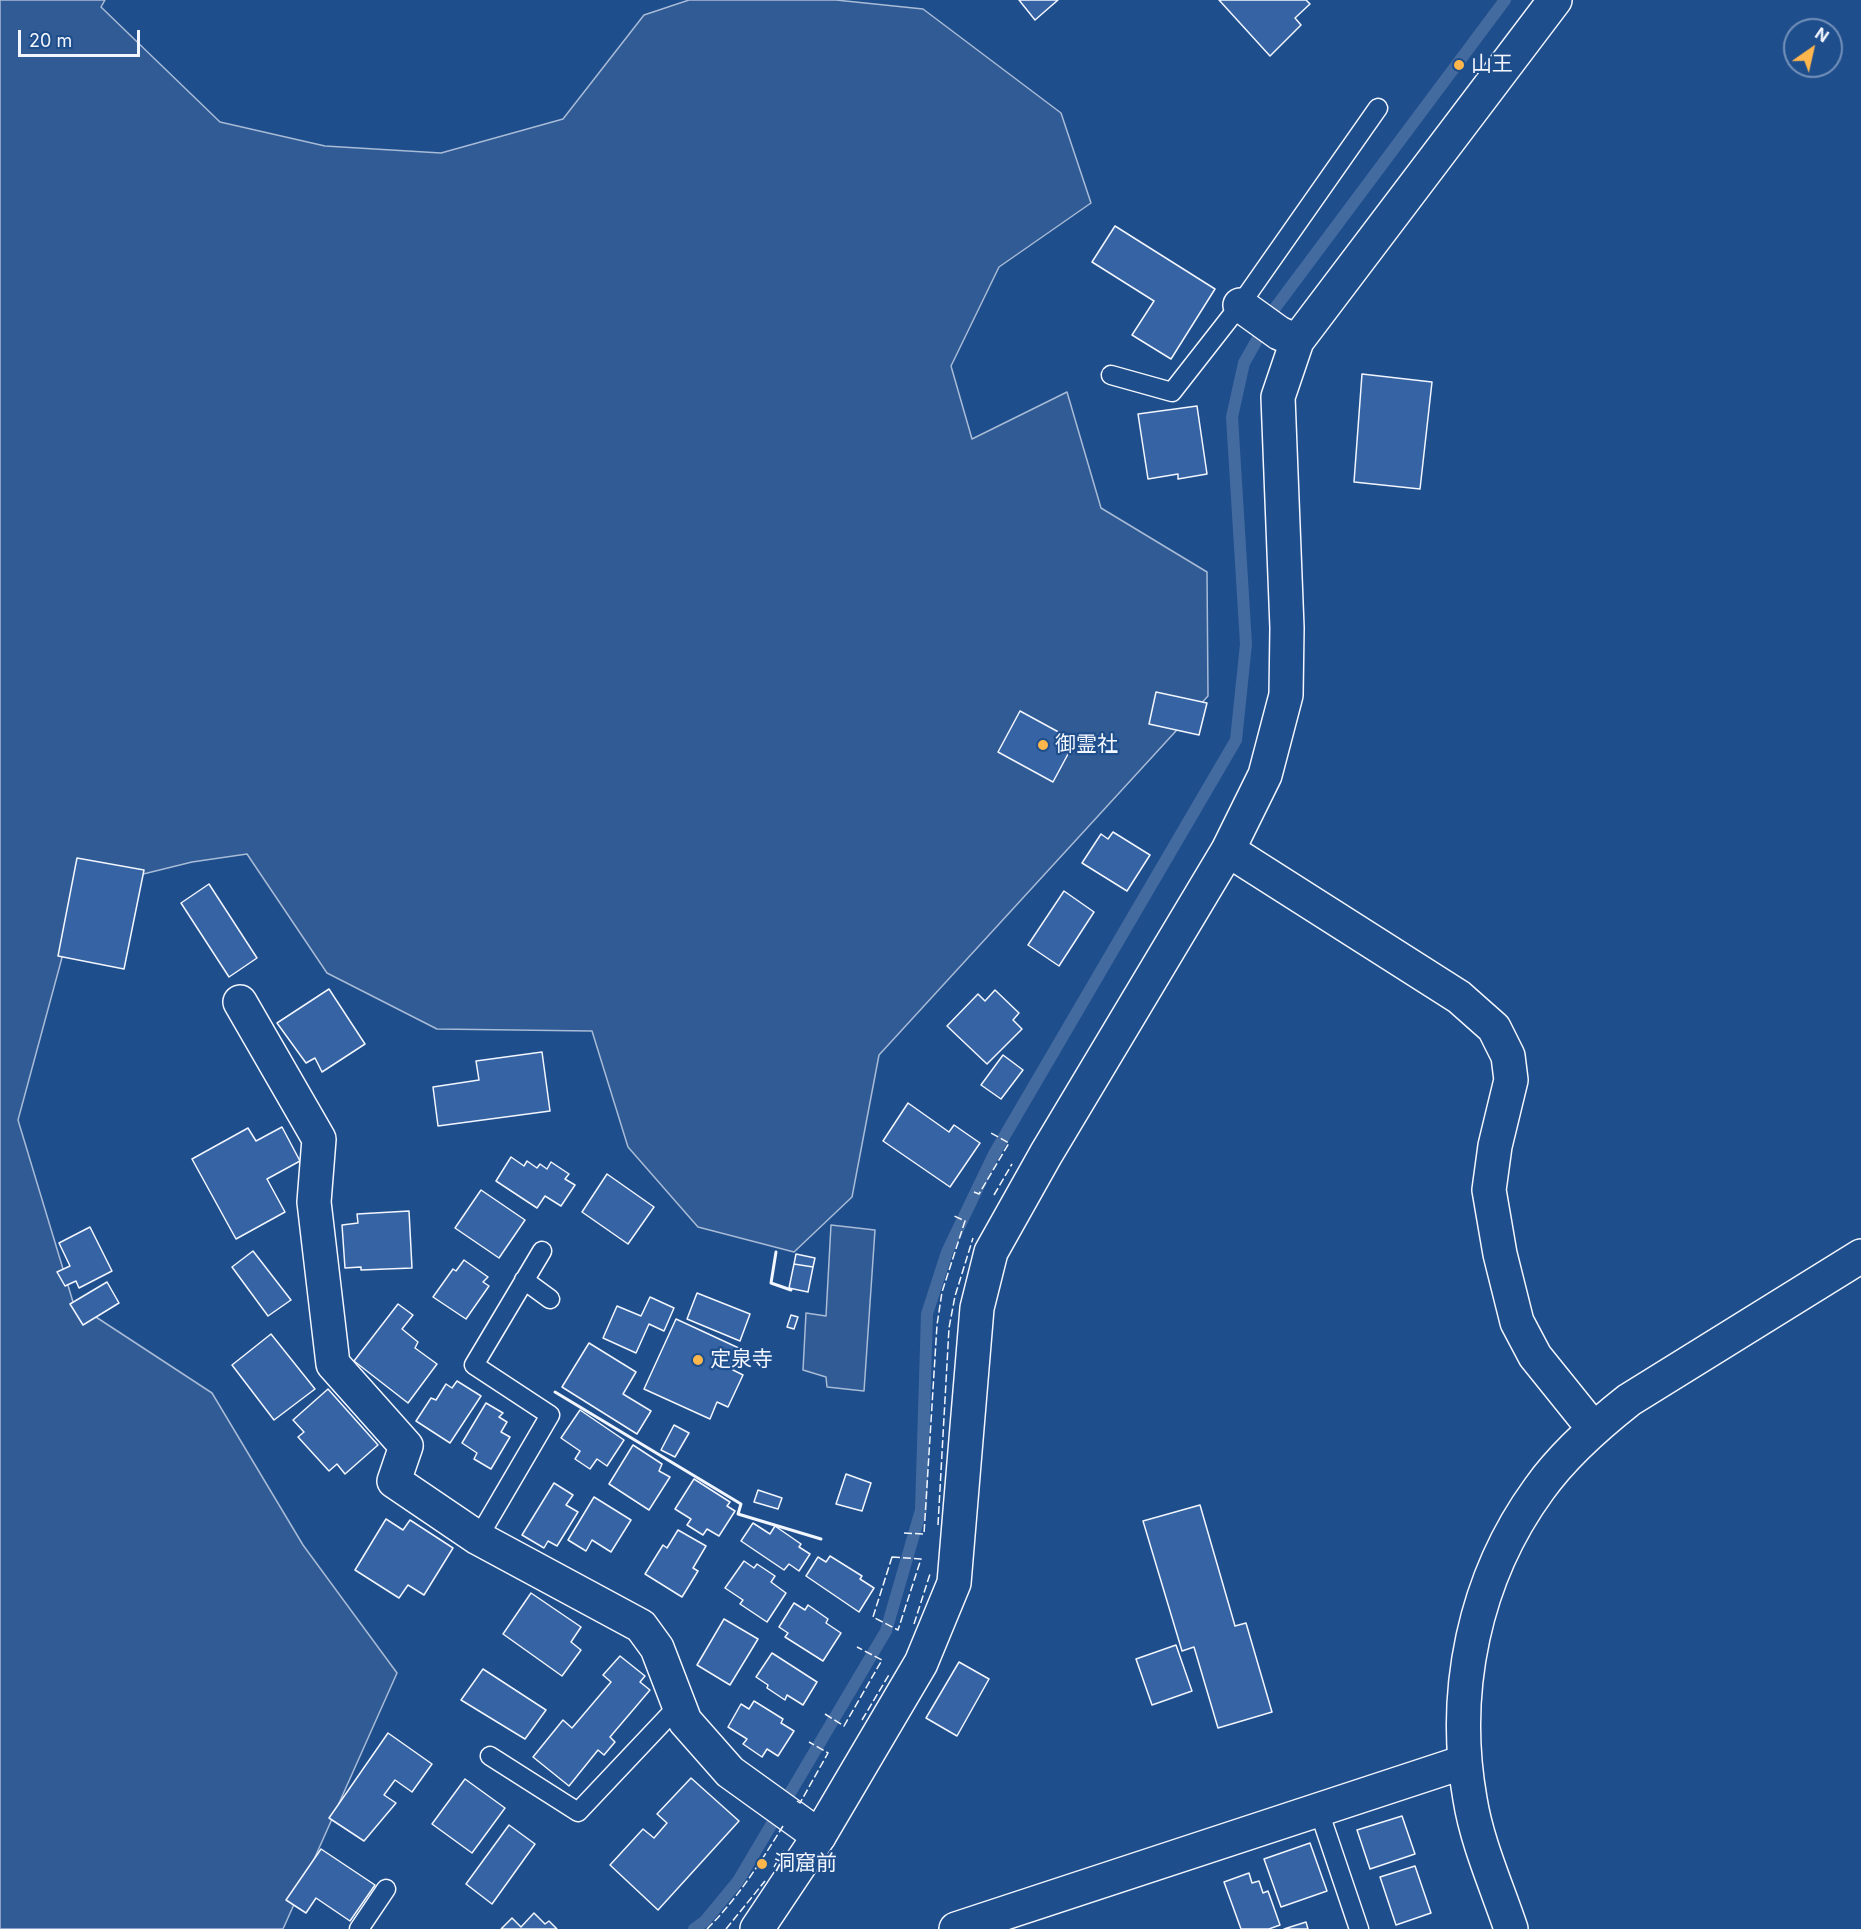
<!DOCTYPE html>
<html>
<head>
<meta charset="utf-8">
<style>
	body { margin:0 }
	#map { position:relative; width:1861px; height:1929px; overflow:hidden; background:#1f4e8c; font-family:Inter,sans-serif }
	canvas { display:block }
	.north { position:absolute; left:1783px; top:18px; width:60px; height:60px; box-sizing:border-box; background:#1f4e8c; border:2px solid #7391ba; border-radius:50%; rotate:34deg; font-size:16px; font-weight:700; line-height:24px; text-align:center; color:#f2f6ff }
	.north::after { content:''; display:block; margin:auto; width:21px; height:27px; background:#ffb74d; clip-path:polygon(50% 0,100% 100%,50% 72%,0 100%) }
	.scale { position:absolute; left:18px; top:30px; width:122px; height:27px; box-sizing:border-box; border:3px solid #f2f6ff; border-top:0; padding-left:8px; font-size:18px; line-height:21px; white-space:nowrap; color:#f2f6ff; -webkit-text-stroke:4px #1f4e8c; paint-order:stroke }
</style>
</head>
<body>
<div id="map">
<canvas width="1861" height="1929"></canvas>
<div class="north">N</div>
<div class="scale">20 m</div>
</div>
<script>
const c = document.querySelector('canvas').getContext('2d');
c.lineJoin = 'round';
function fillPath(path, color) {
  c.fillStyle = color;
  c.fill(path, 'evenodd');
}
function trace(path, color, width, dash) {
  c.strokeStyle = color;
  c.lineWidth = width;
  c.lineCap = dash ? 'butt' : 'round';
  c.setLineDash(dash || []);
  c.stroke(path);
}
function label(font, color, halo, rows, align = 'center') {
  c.font = font + ' Inter,"Noto Sans JP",sans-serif';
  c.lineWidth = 4.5;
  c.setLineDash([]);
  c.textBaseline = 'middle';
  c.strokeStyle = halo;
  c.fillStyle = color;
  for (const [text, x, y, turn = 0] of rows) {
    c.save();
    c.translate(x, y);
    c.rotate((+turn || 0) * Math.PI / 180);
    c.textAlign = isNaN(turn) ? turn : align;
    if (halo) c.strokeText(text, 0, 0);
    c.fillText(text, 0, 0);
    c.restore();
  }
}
const green = new Path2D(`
	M0 0H105L101 7 220 122 325 146 441 153 563 119 644 15 689 0H836L923 9 1061 113 1091 203 999 267 951 366 972 439 1067 392 1101 508 1207 572 1208 696 879 1055 852 1197 794 1252 698 1227 628 1147 592 1031 437 1029 327 973 247 854 192 862 123 879 70 928 18 1120 73 1302 212 1393 303 1545 397 1673 283 1929H0Z
	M831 1225 875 1230 864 1391 827 1387 826 1377 803 1370 806 1313 826 1316Z`);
const stream = new Path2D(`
	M694 1929 705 1921 738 1881 886 1631 921 1510 927 1314 947 1252 994 1154 1236 740 1246 644 1232 417 1244 363 1275 308 1505 0`);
const building = new Path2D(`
	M1019 0H1058L1035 20Z
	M1219 0H1306L1310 4 1295 18 1301 25 1270 56Z
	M1115 226 1215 289 1171 359 1132 335 1154 301 1092 262Z
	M1362 374 1432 382 1420 489 1354 482Z
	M1197 406 1207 474 1178 479V474L1148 479 1138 414Z
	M1156 692 1207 703 1199 735 1149 724Z
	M1020 711 1075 741 1053 782 998 752Z
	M1113 832 1150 855 1127 891 1082 863 1101 834 1108 839Z
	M77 858 144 870 124 969 58 956Z
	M209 884 257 958 229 977 181 903Z
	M1064 891 1094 912 1059 966 1028 945Z
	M329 989 365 1044 322 1072 315 1058 306 1063 277 1023Z
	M995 990 1019 1013 1013 1020 1022 1029 987 1064 947 1026 978 994 985 1001Z
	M542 1052 550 1111 438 1126 433 1087 479 1080 476 1061Z
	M1003 1055 1023 1070 1001 1099 981 1085Z
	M908 1103 949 1132 954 1125 980 1143 950 1187 883 1141Z
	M282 1127 300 1161 267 1179 285 1212 236 1239 192 1159 248 1128 256 1141Z
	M511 1157 524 1166 527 1161 537 1168 540 1164 547 1169 551 1162 569 1174 565 1179 575 1185 561 1206 545 1196 537 1208 496 1181Z
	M607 1174 654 1207 628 1244 582 1212Z
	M481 1190 525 1220 499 1258 455 1228Z
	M409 1211 412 1268 361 1270V1267L345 1268 342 1225 358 1223 357 1214Z
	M90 1227 112 1271 79 1288 76 1281 65 1286 57 1272 70 1266 59 1243Z
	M253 1251 291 1300 268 1316 232 1267Z
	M796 1254 815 1258 813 1267 794 1264Z
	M464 1260 488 1277 483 1282 489 1286 466 1319 433 1297 453 1269 456 1271Z
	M794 1264 813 1267 808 1292 789 1288Z
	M107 1282 119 1303 83 1325 70 1304Z
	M697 1293 750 1314 740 1341 687 1319Z
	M650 1297 674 1308 664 1331 649 1324 636 1353 603 1338 617 1306 641 1316Z
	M398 1304 413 1315 402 1329 418 1342 415 1348 437 1364 408 1403 354 1361Z
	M791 1315 798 1317 794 1329 787 1327Z
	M676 1319 743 1350 733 1370 743 1375 728 1407 717 1402 710 1419 644 1389Z
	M271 1334 315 1389 274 1420 232 1365Z
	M589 1343 636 1372 623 1394 651 1411 637 1434 562 1387Z
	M457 1381 481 1396 450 1443 416 1421 431 1398 436 1400 446 1384 452 1388Z
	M328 1389 378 1445 345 1474 337 1464 329 1471 298 1437 304 1432 293 1420Z
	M486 1403 503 1413 499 1417 507 1422 501 1432 510 1437 491 1469 474 1459 477 1453 462 1443Z
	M580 1410 624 1440 607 1466 597 1459 590 1469 575 1459 580 1451 561 1438Z
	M674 1425 689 1433 675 1457 661 1450Z
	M633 1445 662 1464 659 1471 670 1477 649 1510 609 1484Z
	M846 1474 871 1483 862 1511 836 1504Z
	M694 1479 730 1502 727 1506 735 1511 719 1536 707 1529 703 1535 687 1525 691 1519 675 1509Z
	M554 1483 573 1495 566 1505 578 1512 557 1546 548 1541 544 1548 522 1535Z
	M758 1490 782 1498 778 1509 754 1502Z
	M594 1497 631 1520 611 1552 592 1540 586 1551 568 1540Z
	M1200 1505 1235 1626 1246 1623 1272 1712 1218 1728 1194 1647 1182 1651 1143 1521Z
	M386 1519 403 1530 410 1520 453 1548 424 1595 408 1585 399 1598 355 1570Z
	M753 1523 770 1534 775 1526 801 1544 799 1547 810 1554 799 1571 789 1564 784 1570 741 1541Z
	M678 1530 706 1546 693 1568 698 1571 682 1597 645 1574 663 1545 667 1548Z
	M830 1556 862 1576 860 1579 874 1588 859 1612 806 1576 818 1557 826 1562Z
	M744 1561 754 1568 757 1564 775 1576 771 1582 786 1593 767 1622 740 1604 743 1600 725 1588Z
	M531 1593 581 1627 571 1642 581 1650 562 1676 503 1634Z
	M794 1603 805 1610 808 1605 828 1619 826 1623 841 1633 823 1661 785 1637 788 1633 779 1627Z
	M724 1619 758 1639 730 1685 697 1665Z
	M1176 1645 1192 1691 1152 1705 1136 1659Z
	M772 1653 817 1682 803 1705 787 1695 785 1700 767 1688 768 1685 756 1677Z
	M620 1656 645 1676 640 1682 650 1690 610 1737 615 1742 604 1755 598 1750 569 1786 533 1757 563 1720 572 1728 611 1682 603 1675Z
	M959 1662 989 1679 957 1736 926 1718Z
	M483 1669 546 1710 525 1739 461 1700Z
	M754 1701 783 1719 781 1723 794 1731 778 1756 767 1749 762 1757 743 1744 747 1739 728 1727 741 1704 749 1709Z
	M388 1733 432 1764 412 1792 395 1780 384 1795 396 1803 364 1841 329 1818Z
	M691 1778 739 1821 658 1910 610 1865 643 1829 654 1838 667 1823 657 1814Z
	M465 1779 505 1808 472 1853 432 1824Z
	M1402 1816 1415 1854 1370 1869 1357 1830Z
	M509 1825 535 1844 492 1904 466 1884Z
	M1310 1843 1327 1891 1281 1907 1264 1859Z
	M321 1849 375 1885 350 1921 316 1898 306 1913 286 1900Z
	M1415 1866 1431 1913 1396 1925 1380 1877Z
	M1249 1873 1252 1883 1259 1881 1263 1893 1268 1891 1280 1925 1269 1929H1241L1224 1882Z
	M534 1913 545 1924 549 1921 557 1929H501L512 1918 521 1927Z
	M1306 1922 1308 1929H1284Z`);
const lane = new Path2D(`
	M1111 375 1172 392 1240 305 1378 108
	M524 1280 550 1299
	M478 1538 550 1415 474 1365 542 1251
	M490 1756 578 1812 679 1705
	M1319 1811 1359 1929
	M359 1929 386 1889`);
const street = new Path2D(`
	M1240 305 1279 333 1297 341
	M240 1002 319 1139 314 1202 333 1364 406 1446 394 1481 478 1538 641 1626 657 1648 685 1721 730 1772 819 1836
	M956 1929 1464 1762`);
const secondary = new Path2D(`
	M1228 850 1459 997 1494 1028 1508 1056 1511 1080 1495 1146 1489 1190 1500 1254 1517 1322 1535 1356 1593 1428
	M757 1929 819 1836 921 1663 954 1583 977 1308 991 1252 1046 1154 1228 850 1265 775 1286 695 1287 628 1278 397 1297 341 1555 0
	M1511 1929C1497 1887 1477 1843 1470 1799 1451 1692 1474 1578 1539 1489 1563 1455 1596 1426 1629 1400L1861 1256`);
const fence = new Path2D(`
	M974 1192 979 1194 1009 1143 991 1133
	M994 1195 1012 1164
	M938 1525 949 1328 955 1296 973 1238
	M904 1533 924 1534 937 1325 942 1292 965 1221 952 1215
	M892 1557 921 1559 898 1630 873 1617Z
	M914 1624 930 1574
	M825 1714 844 1726 882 1660 857 1647
	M862 1720 890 1673
	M797 1801 800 1803 828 1753 809 1742
	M774 1867 784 1851
	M707 1929C738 1898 760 1863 783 1826
	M726 1929 765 1881`);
const wall = new Path2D(`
	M776 1252 771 1283 791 1290
	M555 1392 741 1504 738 1514 821 1539`);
const markers = [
	[1459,65,6,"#ffb74d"],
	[1043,745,6,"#ffb74d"],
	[698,1360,6,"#ffb74d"],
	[762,1864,6,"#ffb74d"]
];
const poiNames = [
	["山王",1471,65],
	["御霊社",1055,745],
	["定泉寺",710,1360],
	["洞窟前",774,1864]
];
fillPath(green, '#305b95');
trace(green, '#a8bbd7', 1.5);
trace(stream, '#446ba0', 12);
fillPath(building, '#3563a3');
trace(building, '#f2f6ff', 1.5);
trace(lane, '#f2f6ff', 21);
trace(street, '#f2f6ff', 36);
trace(secondary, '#f2f6ff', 36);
trace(lane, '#1f4e8c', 18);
trace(street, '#1f4e8c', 33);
trace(secondary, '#1f4e8c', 33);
trace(fence, '#f2f6ff', 1.5, [8, 3]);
trace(wall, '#f2f6ff', 3);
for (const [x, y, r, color] of markers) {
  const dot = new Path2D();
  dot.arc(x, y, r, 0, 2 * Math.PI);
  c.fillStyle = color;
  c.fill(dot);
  trace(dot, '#1f4e8c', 2);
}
label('21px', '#f2f6ff', '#1f4e8c', poiNames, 'left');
</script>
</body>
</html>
